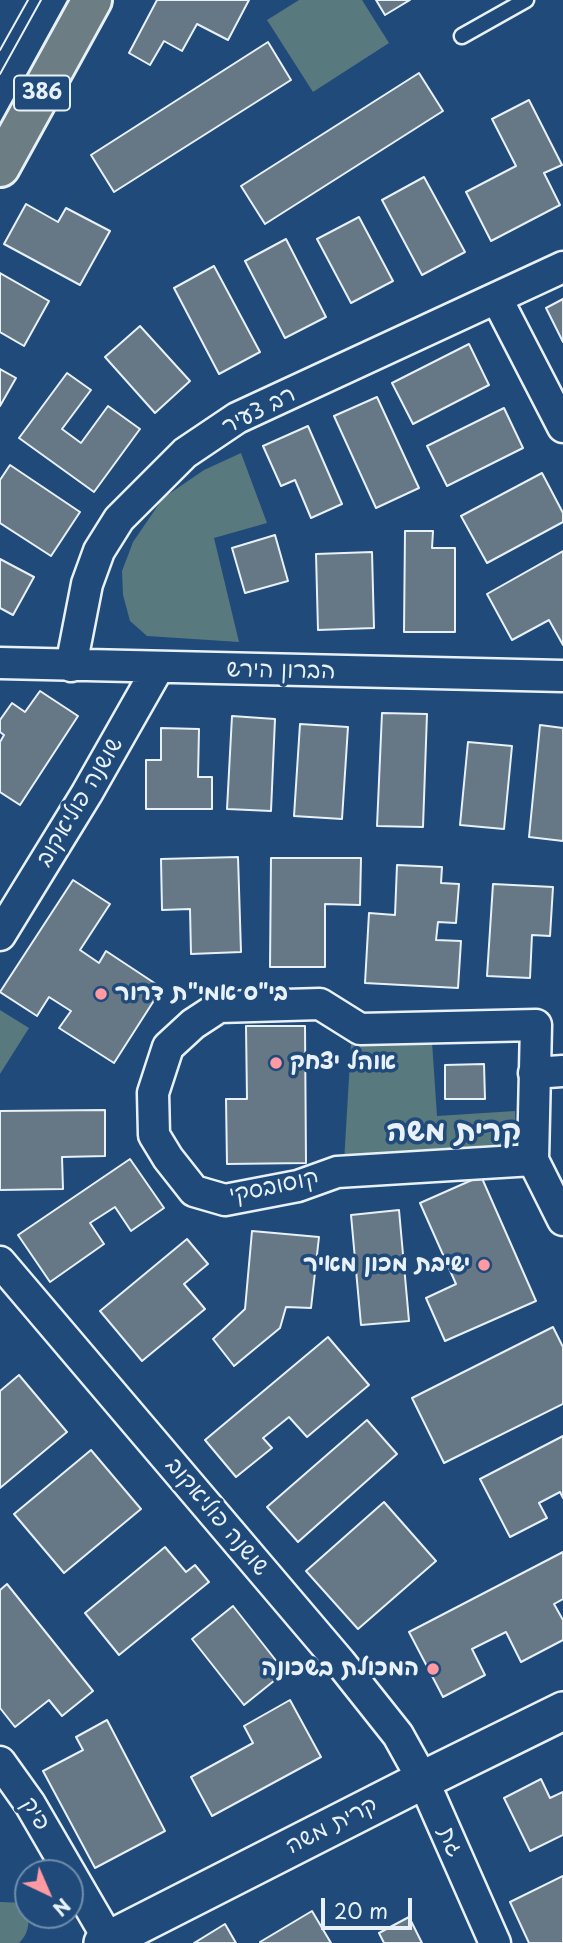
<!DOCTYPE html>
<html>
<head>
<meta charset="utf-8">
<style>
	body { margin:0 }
	#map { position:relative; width:563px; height:1943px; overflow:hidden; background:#1f4a7a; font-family:"Playpen Sans",sans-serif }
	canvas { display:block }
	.north { position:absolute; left:14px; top:1859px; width:70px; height:70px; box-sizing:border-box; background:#1f4a7a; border:2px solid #6f8dac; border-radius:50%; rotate:136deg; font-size:19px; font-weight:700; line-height:28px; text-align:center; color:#e8f1f8 }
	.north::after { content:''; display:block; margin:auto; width:24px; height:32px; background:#ff9aa2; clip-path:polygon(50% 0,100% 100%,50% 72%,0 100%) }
	.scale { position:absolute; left:321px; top:1898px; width:91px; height:32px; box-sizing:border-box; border:4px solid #e8f1f8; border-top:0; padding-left:9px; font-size:21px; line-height:24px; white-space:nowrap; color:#e8f1f8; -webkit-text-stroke:5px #1f4a7a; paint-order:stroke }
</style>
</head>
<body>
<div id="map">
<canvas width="563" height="1943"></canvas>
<div class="north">N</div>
<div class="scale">20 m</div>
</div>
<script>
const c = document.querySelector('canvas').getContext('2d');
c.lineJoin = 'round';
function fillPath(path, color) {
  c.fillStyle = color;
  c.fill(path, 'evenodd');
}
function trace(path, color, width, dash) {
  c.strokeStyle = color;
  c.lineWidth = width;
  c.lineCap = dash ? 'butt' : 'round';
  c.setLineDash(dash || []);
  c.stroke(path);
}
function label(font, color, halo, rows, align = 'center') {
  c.font = font + ' "Playpen Sans","Playpen Sans Hebrew",sans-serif';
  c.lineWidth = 7;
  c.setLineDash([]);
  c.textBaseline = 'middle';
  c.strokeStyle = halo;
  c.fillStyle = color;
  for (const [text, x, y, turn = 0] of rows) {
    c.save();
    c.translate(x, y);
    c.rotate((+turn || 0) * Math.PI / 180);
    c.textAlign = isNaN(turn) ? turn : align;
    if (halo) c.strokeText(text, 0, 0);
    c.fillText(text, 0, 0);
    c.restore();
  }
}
const green = new Path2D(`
	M299 0H362L389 43 313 92 267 20Z
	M241 453 267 523 214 538 239 642 147 636 130 621 123 595 122 571 133 542 163 498 204 470Z
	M0 1010 29 1028 0 1074Z
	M432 1042 437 1116 515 1111 516 1148 344 1162 351 1044Z
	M0 1902 28 1903C28 1917 32 1931 19 1943H0Z`);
const building = new Path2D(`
	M157 0H249L228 40 197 24 182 51 164 41 150 65 129 53Z
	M376 0H410L385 15Z
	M268 42 291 80 114 192 91 155Z
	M419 73 443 111 265 224 241 186Z
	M529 100 562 165 544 173 560 205 491 241 466 192 516 166 492 119Z
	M424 177 465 252 422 275 382 200Z
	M26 204 58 222 66 208 110 231 80 285 4 244Z
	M359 217 393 281 351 303 317 239Z
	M286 239 326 317 285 338 245 261Z
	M214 266 260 352 219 374 174 288Z
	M0 273 49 301 24 346 0 332Z
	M563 299V342L546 308Z
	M140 326 190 381 155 413 105 357Z
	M469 344 489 385 413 424 392 383Z
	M0 369 16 378 0 406Z
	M67 373 91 390 62 429 81 443 108 406 140 429 94 492 19 438Z
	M377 397 419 488 376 508 334 416Z
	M504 408 523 448 447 486 427 446Z
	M308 426 342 504 311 518 295 480 281 486 263 446Z
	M10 465 80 512 51 556 0 523V480Z
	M542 473 563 513V522L487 563 461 516Z
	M405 531H433L432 548H455V632H404Z
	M275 535 288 581 245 593 232 548Z
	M563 551V645L549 620 512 640 487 594Z
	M372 552 374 628 318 630 316 554Z
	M0 559 34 577 13 615 0 608Z
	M40 691 78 716 20 805 0 792V742L4 735 0 732V720L12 703 25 712Z
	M382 713 427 714 423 827 377 826Z
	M232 716 275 719 271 811 227 809Z
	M300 724 348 727 342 819 294 816Z
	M540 725 563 728V841L529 837Z
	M161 728 199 729 198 777H212V809H146V760H161Z
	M468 742 512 746 504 829 460 825Z
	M238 857 241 952 191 954 190 909 162 910 161 859Z
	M271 858H361L360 905 325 904V967H270Z
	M397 865 442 867 441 883 459 884 456 923 438 922 436 940 461 941 458 988 365 983 369 913 395 915Z
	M73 880 110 904 80 950 99 963 106 951 162 988 114 1063 59 1028 71 1011 49 997 37 1016 0 992Z
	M493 884 553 887 550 936 532 935 530 978 487 976Z
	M246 1026H305L306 1163 227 1164 226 1099H247Z
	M484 1064 485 1099H445V1065Z
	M105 1110V1156L62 1157 63 1189 0 1190V1111Z
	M130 1159 164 1208 131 1231 115 1207 90 1223 104 1244 50 1282 18 1235Z
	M481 1176 536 1301 445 1341 426 1298 456 1284 420 1203Z
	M399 1210 409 1321 361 1325 351 1215Z
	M252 1231 319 1237 311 1308 286 1307 280 1328 234 1366 213 1339 245 1309Z
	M187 1239 208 1264 184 1284 205 1309 142 1361 100 1311Z
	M553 1327 563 1347V1404L444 1463 412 1398Z
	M328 1337 369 1385 307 1437 289 1417 263 1438 272 1448 236 1477 205 1440Z
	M19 1375 67 1432 0 1488V1391Z
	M367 1420 397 1454 298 1542 267 1507Z
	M563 1436V1498L560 1492 539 1503 547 1518 510 1537 480 1479Z
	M91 1450 141 1509 64 1573 14 1514Z
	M384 1502 436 1561 358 1629 306 1571Z
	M165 1547 186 1572 195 1565 209 1582 119 1655 85 1613Z
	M563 1552V1599L554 1604 563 1620V1640L521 1662 506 1632 472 1649 485 1675 443 1697 409 1632Z
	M7 1584 93 1691 62 1716 49 1700 15 1727 0 1708V1590Z
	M233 1606 285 1672 244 1705 192 1639Z
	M290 1700 321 1757 212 1816 191 1777 253 1743 244 1726Z
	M107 1720 165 1831 95 1868 43 1771 83 1750 76 1737Z
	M541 1779 550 1798 563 1792V1835L530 1851 504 1798Z
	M563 1876V1943H529L510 1902Z
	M312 1911 331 1943H260V1942Z
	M409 1917 422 1943H384L379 1933Z
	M225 1924 236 1943H194Z`);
const service = new Path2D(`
	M462 36 526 0`);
const minor = new Path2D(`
	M497 299 563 427
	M0 663 563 676
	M71 666 87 584 99 551 119 519 185 453 237 418 563 267
	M0 935 87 793 158 668
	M534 1073 563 1071
	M533 1160 337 1172 298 1186 225 1200 194 1191 168 1158 154 1135 153 1093 168 1047 193 1024 219 1007 320 1004 360 1029 536 1025 533 1160 563 1220
	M0 1262 340 1662 398 1735 423 1780 495 1943
	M0 1762 30 1804 109 1940`);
const tertiary = new Path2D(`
	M103 1943 423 1780 563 1711`);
const primary = new Path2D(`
	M0 167 92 0`);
const tram = new Path2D(`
	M0 50 28 0
	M0 74 41 0`);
const markers = [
	[101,994,7,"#ff9aa2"],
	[276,1063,7,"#ff9aa2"],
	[484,1265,7,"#ff9aa2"],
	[433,1669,7,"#ff9aa2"]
];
const shields = [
	[42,93,56]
];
const shieldNames = [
	["386",42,93]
];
const streetNames = [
	["רב צעיר",259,411,-27],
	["הברון הירש",281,671,1],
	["שושנה פוליאקוב",80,802,-59],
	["קוסובסקי",274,1187,-12],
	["שושנה פוליאקוב",217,1517,50],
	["פיק",35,1814,58],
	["קרית משה",332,1826,-27],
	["גת",450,1842,66]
];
const poiNames = [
	["בי\"ס אמי\"ת דרור",115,994],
	["אוהל יצחק",290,1063],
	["ישיבת מכון מאיר",470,1265,"right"],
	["המכולת בשכונה",419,1669,"right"]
];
const districtNames = [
	["קרית משה",454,1133]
];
fillPath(green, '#58797e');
fillPath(building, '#667786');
trace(building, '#e8f1f8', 2);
trace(service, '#e8f1f8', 19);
trace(minor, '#e8f1f8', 35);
trace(tertiary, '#e8f1f8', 42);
trace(primary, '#e8f1f8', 44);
trace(service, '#1f4a7a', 14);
trace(minor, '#1f4a7a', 30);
trace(tertiary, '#1f4a7a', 37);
trace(primary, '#6d7d84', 38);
trace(tram, '#e8f1f8', 2);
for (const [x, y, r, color] of markers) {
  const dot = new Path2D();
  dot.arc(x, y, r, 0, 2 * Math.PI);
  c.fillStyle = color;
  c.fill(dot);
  trace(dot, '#1f4a7a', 2.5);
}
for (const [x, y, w] of shields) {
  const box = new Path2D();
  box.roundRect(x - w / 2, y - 17.5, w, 35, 5);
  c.fillStyle = '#1f4a7a';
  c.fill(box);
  trace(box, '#e8f1f8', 2);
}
label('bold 21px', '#e8f1f8', null, shieldNames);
label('23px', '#e8f1f8', '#1f4a7a', streetNames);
label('bold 23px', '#e8f1f8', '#1f4a7a', poiNames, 'left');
label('bold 30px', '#e8f1f8', '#1f4a7a', districtNames);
</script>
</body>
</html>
